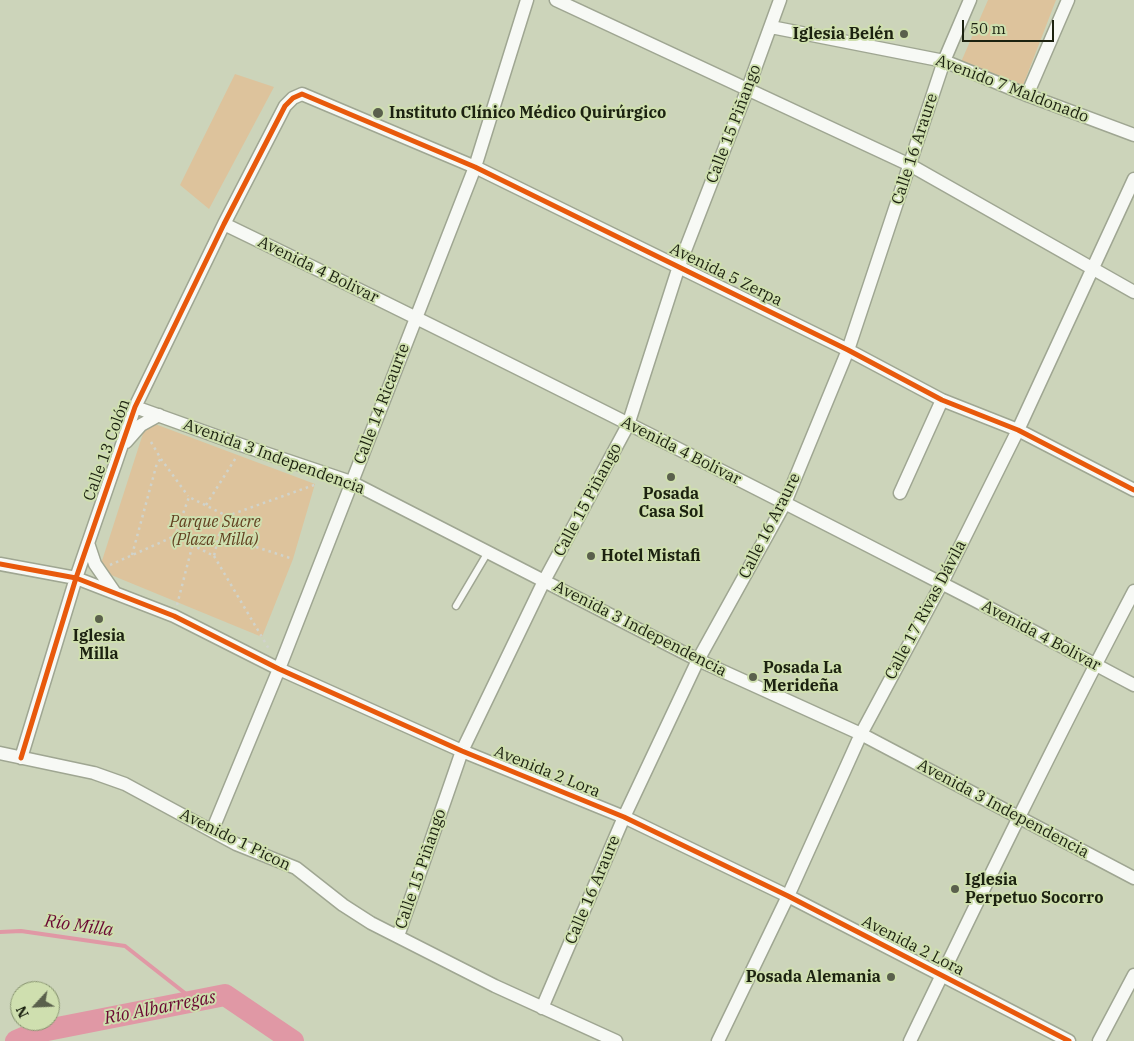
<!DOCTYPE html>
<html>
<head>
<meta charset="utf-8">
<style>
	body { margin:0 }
	#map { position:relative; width:1134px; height:1041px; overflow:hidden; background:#ccd4ba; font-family:"IBM Plex Serif",serif }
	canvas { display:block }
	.north { position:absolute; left:10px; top:981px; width:50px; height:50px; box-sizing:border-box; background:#cfdfaf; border:1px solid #87936f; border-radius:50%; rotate:245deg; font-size:14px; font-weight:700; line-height:20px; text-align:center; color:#1c2210 }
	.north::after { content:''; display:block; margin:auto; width:18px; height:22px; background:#5a604c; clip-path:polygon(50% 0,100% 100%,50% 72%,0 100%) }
	.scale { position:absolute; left:962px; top:20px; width:92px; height:22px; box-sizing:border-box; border:2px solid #1c2210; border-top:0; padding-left:6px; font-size:15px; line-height:18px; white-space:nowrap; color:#1c2210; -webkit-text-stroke:4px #cfdfaf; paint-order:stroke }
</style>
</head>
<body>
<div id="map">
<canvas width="1134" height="1041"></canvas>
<div class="north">N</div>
<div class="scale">50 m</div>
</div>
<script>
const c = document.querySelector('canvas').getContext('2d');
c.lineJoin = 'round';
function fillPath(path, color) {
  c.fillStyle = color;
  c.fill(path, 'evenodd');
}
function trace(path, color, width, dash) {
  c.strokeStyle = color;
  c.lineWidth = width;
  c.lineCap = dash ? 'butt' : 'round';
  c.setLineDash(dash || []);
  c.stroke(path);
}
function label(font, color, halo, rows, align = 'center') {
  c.font = font + ' "IBM Plex Serif",serif';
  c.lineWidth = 4;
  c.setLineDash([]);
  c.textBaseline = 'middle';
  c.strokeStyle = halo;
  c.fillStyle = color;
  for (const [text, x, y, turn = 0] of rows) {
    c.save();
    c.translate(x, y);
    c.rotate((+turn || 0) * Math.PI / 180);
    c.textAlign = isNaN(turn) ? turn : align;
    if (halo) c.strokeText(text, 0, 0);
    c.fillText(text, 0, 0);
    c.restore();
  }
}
const green = new Path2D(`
	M988 0H1056L1022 88 961 62Z
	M235 74 274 87 209 209 180 185Z
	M147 421 315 484 293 559 262 637 99 570Z`);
const stream = new Path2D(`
	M0 932 21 931 125 946 195 1001`);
const river = new Path2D(`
	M16 1041 37 1032 225 995 293 1041`);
const path = new Path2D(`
	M151 442 161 459 188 496
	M206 505 237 456
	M227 516 219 535 214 556 175 536 189 497 227 516 317 484
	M219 535 293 559
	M132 555 157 463 161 459
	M214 556 269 649
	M110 565 175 536
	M177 605 192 547 191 544`);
const lane = new Path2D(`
	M456 606 488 552`);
const street = new Path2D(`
	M556 0 910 165 1134 292
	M771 27 944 61 1027 95 1134 135
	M1027 95 1068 0
	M224 224C464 340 702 460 939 582 1005 615 1069 651 1134 685
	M135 407 244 446 351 482 698 660 861 734 1134 878
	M126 442 141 425 159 415
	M900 493 942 400
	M88 543 95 564 115 593
	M0 564 76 578 174 616 279 669 462 751 624 817 788 896 1069 1041
	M0 753 94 773 125 784 236 844 296 868 343 905 371 923 495 986 616 1041
	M21 758 76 578 135 407 224 224 285 106 293 98 302 94 475 167 848 350 942 400 1018 430 1134 490
	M212 831 279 669 475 167 527 0
	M398 936 462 751 544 581 628 425 679 266 748 88 780 0
	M542 1008 624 817 698 660 785 503 848 350 944 61 970 0
	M718 1041 788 896 861 734 942 583 1018 430 1134 179
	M910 1041C983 890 1056 739 1134 591
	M1099 1041 1134 975`);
const cycleway = new Path2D(`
	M0 564 76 578 174 616 279 669 462 751 624 817 788 896 1069 1041
	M21 758 76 578 135 407 224 224 285 106 293 98 302 94 475 167 848 350 942 400 1018 430 1134 490`);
const markers = [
	[904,34,5,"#5a604c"],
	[378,113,6,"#5a604c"],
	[671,477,5,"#5a604c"],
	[591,556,5,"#5a604c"],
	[99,619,5,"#5a604c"],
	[753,677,5,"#5a604c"],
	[955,889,5,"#5a604c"],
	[891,977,5,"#5a604c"]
];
const poiNames = [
	["Iglesia Belén",894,34,"right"],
	["Instituto Clínico Médico Quirúrgico",389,113],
	["Posada",671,494,"center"],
	["Casa Sol",671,512,"center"],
	["Hotel Mistafi",601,556],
	["Iglesia",99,636,"center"],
	["Milla",99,654,"center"],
	["Posada La",763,668],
	["Merideña",763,686],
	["Iglesia",965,880],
	["Perpetuo Socorro",965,898],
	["Posada Alemania",881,977,"right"]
];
const streetNames = [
	["Avenido 7 Maldonado",1012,89,21],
	["Calle 15 Piñango",734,124,-69],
	["Calle 16 Araure",915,149,-72],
	["Avenida 4 Bolivar",318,270,26],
	["Avenida 5 Zerpa",726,275,26],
	["Calle 14 Ricaurte",382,404,-69],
	["Calle 13 Colón",107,450,-70],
	["Avenida 4 Bolivar",681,451,27],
	["Avenida 3 Independencia",274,457,20],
	["Calle 15 Piñango",588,500,-62],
	["Calle 16 Araure",770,526,-63],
	["Calle 17 Rivas Dávila",926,610,-62],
	["Avenida 3 Independencia",640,629,27],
	["Avenida 4 Bolivar",1041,636,28],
	["Avenida 2 Lora",547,772,22],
	["Avenida 3 Independencia",1003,809,28],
	["Avenido 1 Picon",235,840,26],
	["Calle 15 Piñango",421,869,-71],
	["Calle 16 Araure",593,890,-67],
	["Avenida 2 Lora",913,946,27]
];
const parkNames = [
	["Parque Sucre",215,522],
	["(Plaza Milla)",215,540]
];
const waterNames = [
	["Río Milla",79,926,8],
	["Río Albarregas",160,1008,-11]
];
fillPath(green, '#ddc39c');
trace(stream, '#e098a5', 4);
trace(river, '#e098a5', 22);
trace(lane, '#9fa692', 9);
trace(street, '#9fa692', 15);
trace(path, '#d0d3cb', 2.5, [2.5, 4]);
trace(lane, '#f7f9f5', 6);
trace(street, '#f7f9f5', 12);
trace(cycleway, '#e8590c', 5);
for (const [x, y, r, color] of markers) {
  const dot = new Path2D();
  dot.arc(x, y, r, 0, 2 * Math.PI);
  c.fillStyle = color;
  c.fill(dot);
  trace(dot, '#cfdfaf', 2);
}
label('bold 16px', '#1c2210', '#cfdfaf', poiNames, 'left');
label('16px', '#1c2210', '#cfdfaf', streetNames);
label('italic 16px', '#624121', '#cfdfaf', parkNames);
label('italic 18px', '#6a0832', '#cfdfaf', waterNames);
</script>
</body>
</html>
